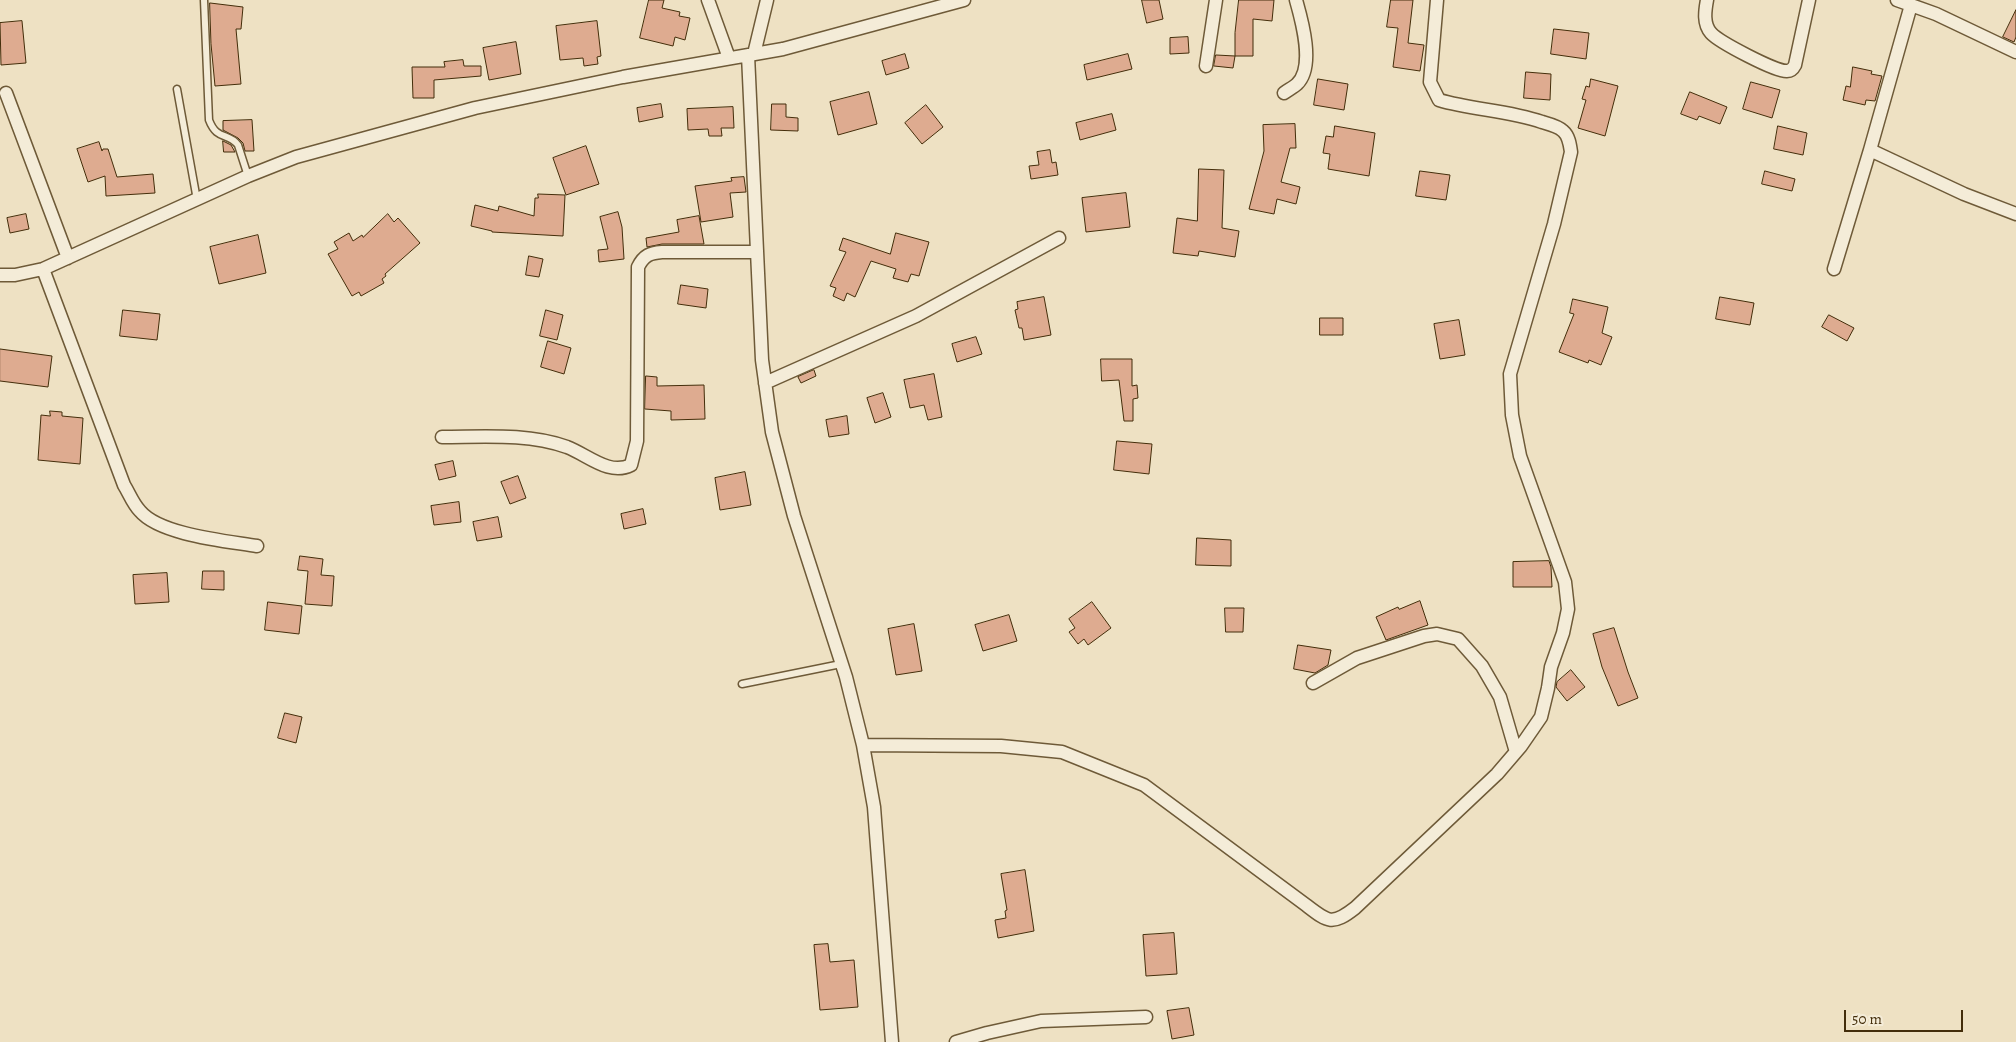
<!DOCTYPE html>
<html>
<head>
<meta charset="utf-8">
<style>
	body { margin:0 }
	#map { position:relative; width:2016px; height:1042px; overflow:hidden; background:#eee1c3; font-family:Alegreya,serif }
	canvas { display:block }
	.scale { position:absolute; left:1844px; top:1010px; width:119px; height:22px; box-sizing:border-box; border:2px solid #432d0a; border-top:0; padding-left:6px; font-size:15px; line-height:18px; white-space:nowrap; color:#432d0a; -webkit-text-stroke:4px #f4ecd8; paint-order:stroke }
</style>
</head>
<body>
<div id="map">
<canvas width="2016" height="1042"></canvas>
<div class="scale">50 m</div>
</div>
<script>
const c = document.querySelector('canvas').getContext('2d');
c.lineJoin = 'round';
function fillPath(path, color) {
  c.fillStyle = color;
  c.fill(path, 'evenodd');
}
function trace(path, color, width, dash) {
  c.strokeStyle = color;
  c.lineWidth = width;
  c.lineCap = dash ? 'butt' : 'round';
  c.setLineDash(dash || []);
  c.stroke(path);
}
const building = new Path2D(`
	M649 0H664L662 8 680 12 679 16 690 18 685 40 675 37 673 46 640 38Z
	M1142 0H1159L1163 19 1147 23Z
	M1239 0H1274L1272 21 1253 19V56H1235V33Z
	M1391 0H1413L1408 43 1424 45 1420 71 1393 67 1398 28 1387 27Z
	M210 3 243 7 241 29H236L241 84 215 86 211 44Z
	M2016 10V37L2014 42 2003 37Z
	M22 21 26 63 1 65 0 23Z
	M597 21 601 56 597 57 598 64 584 66 583 58 560 60 556 26Z
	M1554 29 1589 33 1586 59 1551 54Z
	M1188 37 1189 53 1170 54V38Z
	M516 42 521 74 489 80 483 48Z
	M905 54 909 68 886 75 882 61Z
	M1128 54 1132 69 1087 80 1084 65Z
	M1216 55 1235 56 1233 68 1214 66Z
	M463 60 464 66H481V76L434 80V98H413L412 67H445L444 62Z
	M1853 67 1872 71 1871 74 1882 76 1875 101 1866 100 1865 105 1843 100 1846 86 1850 87Z
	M1526 72 1551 74 1550 100 1524 98Z
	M1318 79 1348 84 1344 110 1314 105Z
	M1591 79 1618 86 1605 136 1578 128 1586 100 1582 99 1586 86 1589 87Z
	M1751 82 1780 90 1772 118 1743 109Z
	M869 92 877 124 838 135 830 102Z
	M1690 92 1727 107 1720 124 1699 116 1697 120 1681 114Z
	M661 104 663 117 639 122 637 108Z
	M772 104H786V117L798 118V131L771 130Z
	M926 105 943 127 922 144 905 123Z
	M733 107 734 128H721L722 136H709L708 129 688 130 687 109Z
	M1112 114 1116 130 1080 140 1076 123Z
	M252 120 254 151H245L243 143 238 138 223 130V121Z
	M1295 124 1296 148H1290L1281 182 1300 187 1296 204 1277 199 1274 214 1249 209 1264 151 1263 125Z
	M1335 126 1375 133 1369 176 1328 169 1330 154 1323 153 1326 136 1333 137Z
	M1778 126 1807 133 1803 155 1774 149Z
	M223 141 231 145 235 152H224Z
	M99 142 102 151 103 149H108L117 177 153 174 155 193 106 196 105 176 88 182 77 149Z
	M586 146 599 184 566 195 553 158Z
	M1050 150 1052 163 1056 162 1058 175 1031 179 1029 166 1039 165 1037 152Z
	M1199 169 1224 170 1222 228 1239 231 1235 257 1199 251 1198 256 1173 253 1177 218 1197 221Z
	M1420 171 1450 175 1446 200 1416 196Z
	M1765 171 1795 179 1792 191 1762 184Z
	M744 177 746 192 730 193 733 217 701 222 695 186 732 181 731 178Z
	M1126 193 1130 227 1086 232 1082 198Z
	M538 194 565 195 563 236 492 232V231L471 226 475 205 498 211 499 206 534 216 535 198H538Z
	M618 212 622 227 624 259 599 262 598 250 608 249 600 217Z
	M26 214 29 229 10 233 7 218Z
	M388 214 394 222 398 218 420 243 385 274 386 276 382 279 384 283 361 296 359 292 352 296 328 254 338 249 334 242 349 233 353 241 362 235 363 237Z
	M699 216 704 244H662L647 247 646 238 679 232 677 220Z
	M896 233 929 242 919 276 911 274 908 282 893 278 896 269 871 261 855 297 847 293 844 301 833 296 836 288 830 286 846 252 839 250 843 238 890 254Z
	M258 235 266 273 219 284 210 247Z
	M529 256 543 259 539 277 526 275Z
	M681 285 708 289 706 308 678 304Z
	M1044 297 1051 335 1024 340 1022 328H1019L1015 310 1018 309 1017 302Z
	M1720 297 1754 303 1750 325 1716 319Z
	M1573 299 1608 307 1602 333 1612 337 1601 365 1589 360 1588 363 1559 352 1574 314 1570 313Z
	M123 310 160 314 157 340 120 336Z
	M546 310 563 315 557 340 540 336Z
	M1829 315 1854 328 1847 341 1822 327Z
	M1320 318H1343V335H1320Z
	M1459 320 1465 355 1440 359 1434 324Z
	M976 337 982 354 957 362 952 344Z
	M548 341 571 348 564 374 541 367Z
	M0 349 52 356 48 387 0 381Z
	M1101 359H1132V386L1137 385 1138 398 1133 399V421H1124L1119 380 1102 381Z
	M814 370 816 376 801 383 798 377Z
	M934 374 942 417 928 420 924 405 910 408 904 380Z
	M646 376 657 377V386L704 385 705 419 671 420V411L645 409Z
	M883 393 891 417 875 423 867 398Z
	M50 411 62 412V416L83 418 80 464 38 460 41 415 50 416Z
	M847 416 849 434 829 437 826 420Z
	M1117 441 1152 444 1149 474 1114 470Z
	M453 461 456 476 439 480 435 465Z
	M745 472 751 505 720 510 715 478Z
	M518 476 526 498 510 504 501 482Z
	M459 502 461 522 434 525 431 506Z
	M643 509 646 524 624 529 621 514Z
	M498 517 502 537 477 541 473 522Z
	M1197 538 1231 540V566L1196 565Z
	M300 556 323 559 321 575 334 576 332 606 305 604 308 571 298 570Z
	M1549 561 1551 567 1552 587H1513V562Z
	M203 571H224V590L202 589Z
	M167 573 169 602 135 604 133 575Z
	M1420 601 1428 625 1386 640 1376 617 1398 607 1399 609Z
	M268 602 302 606 299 634 265 630Z
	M1092 602 1111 628 1088 645 1084 639 1078 644 1069 632 1075 628 1069 619Z
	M1225 608H1244L1243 632H1226Z
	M1009 615 1017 641 983 651 975 625Z
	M914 624 922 671 896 675 888 629Z
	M1614 628 1628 672 1638 698 1618 706 1602 667 1593 634Z
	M1298 645 1331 650 1328 665 1315 673 1294 669Z
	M1571 670 1585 687 1567 701 1556 687 1557 682Z
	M285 713 302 717 296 743 278 738Z
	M1025 870 1034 931 998 938 995 920 1006 918 1005 911 1007 910 1001 874Z
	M1174 933 1177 974 1146 976 1143 935Z
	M828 944 830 962 854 960 858 1007 820 1010 814 945Z
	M1189 1008 1194 1035 1172 1039 1167 1011Z`);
const service = new Path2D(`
	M204 0 209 120C217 141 228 132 238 145L248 176
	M177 89 197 200
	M742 684 841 664`);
const minor = new Path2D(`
	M708 0 729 58
	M1707 0C1705 11 1703 24 1711 33 1719 42 1776 72 1787 71 1791 71 1793 69 1795 65L1809 0
	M1897 0 1936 14 2016 52
	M1911 5 1870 150 1964 194 2016 214
	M754 54 767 0
	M748 55 762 360 772 432 794 516 846 677 863 745 874 807 892 1042
	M1206 66 1216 0
	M6 93 68 258
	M1284 93C1288 90 1294 87 1297 84 1315 67 1302 21 1296 0
	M43 269 124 485C129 493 133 504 140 511 160 535 227 541 257 546
	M1834 269 1870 150
	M0 275H15L43 269 248 176 296 157 475 108 623 77 783 49 964 0
	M765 383 916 316 1059 238
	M442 437C483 437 527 433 567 447 588 455 609 476 631 465L637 441 638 267C644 255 650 253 662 252H757
	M1313 683 1357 658 1424 636 1437 634 1458 639 1482 666 1500 697 1516 752
	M863 745 1001 746 1062 752 1144 785 1306 905C1328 922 1332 926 1355 908L1497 774 1521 746 1541 717 1548 688 1551 667 1563 633 1568 609 1565 582 1520 456 1512 415 1510 374 1554 224 1571 152C1570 145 1569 136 1563 131 1558 126 1549 124 1542 122 1508 110 1472 110 1439 100L1430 82 1437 0
	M956 1042 987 1033 1041 1021 1146 1017`);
fillPath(building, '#deab90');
trace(building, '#432d0a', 1);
trace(service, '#6e5a38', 9);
trace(minor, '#6e5a38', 15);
trace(service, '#f4ecd8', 6);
trace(minor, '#f4ecd8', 12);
</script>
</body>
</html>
